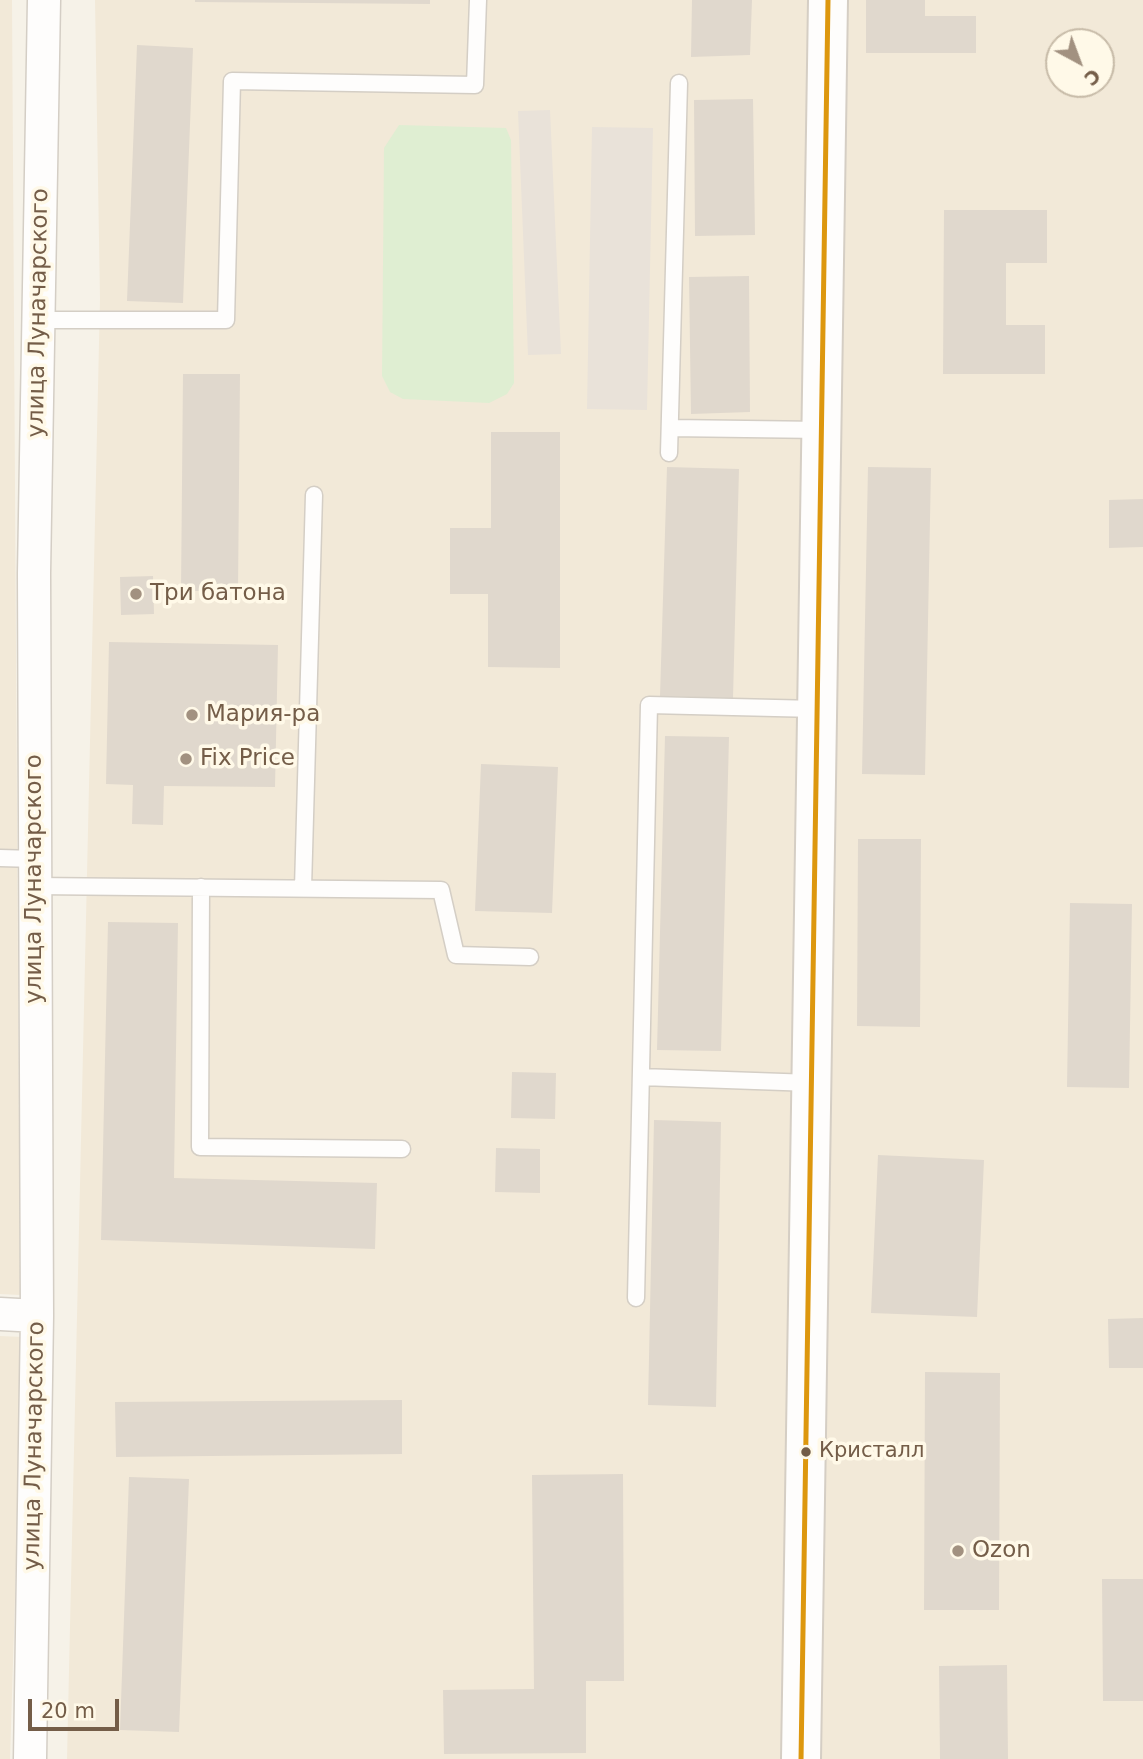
<!DOCTYPE html>
<html>
<head>
<meta charset="utf-8">
<style>
	body { margin:0 }
	#map { position:relative; width:1143px; height:1759px; overflow:hidden; background:#f6f2e8; font-family:"DejaVu Sans",sans-serif }
	canvas { display:block }
	.north { position:absolute; left:1045px; top:28px; width:70px; height:70px; box-sizing:border-box; background:#fff9e8; border:2px solid #c7bba8; border-radius:50%; rotate:139deg; font-size:19px; font-weight:700; line-height:28px; text-align:center; color:#745d48 }
	.north::after { content:''; display:block; margin:auto; width:24px; height:32px; background:#a29180; clip-path:polygon(50% 0,100% 100%,50% 72%,0 100%) }
	.scale { position:absolute; left:28px; top:1699px; width:91px; height:32px; box-sizing:border-box; border:4px solid #745d48; border-top:0; padding-left:9px; font-size:21px; line-height:24px; white-space:nowrap; color:#745d48; -webkit-text-stroke:5px #fff9e8; paint-order:stroke }
</style>
</head>
<body>
<div id="map">
<canvas width="1143" height="1759"></canvas>
<div class="north">С</div>
<div class="scale">20 m</div>
</div>
<script>
const c = document.querySelector('canvas').getContext('2d');
c.lineJoin = 'round';
function fillPath(path, color) {
  c.fillStyle = color;
  c.fill(path, 'evenodd');
}
function trace(path, color, width, dash) {
  c.strokeStyle = color;
  c.lineWidth = width;
  c.lineCap = dash ? 'butt' : 'round';
  c.setLineDash(dash || []);
  c.stroke(path);
}
function label(font, color, halo, rows, align = 'center') {
  c.font = font + ' "DejaVu Sans",sans-serif';
  c.lineWidth = 7;
  c.setLineDash([]);
  c.textBaseline = 'middle';
  c.strokeStyle = halo;
  c.fillStyle = color;
  for (const [text, x, y, turn = 0] of rows) {
    c.save();
    c.translate(x, y);
    c.rotate((+turn || 0) * Math.PI / 180);
    c.textAlign = isNaN(turn) ? turn : align;
    if (halo) c.strokeText(text, 0, 0);
    c.fillText(text, 0, 0);
    c.restore();
  }
}
const residential = new Path2D(`
	M0 0H12L20 1295 0 1294Z
	M95 0H1143V1759H67L100 299ZM1059 42H1101V84H1059Z
	M0 1336 23 1337 10 1759H0Z`);
const industrial = new Path2D(`
	M550 110 561 354 528 355 518 111Z
	M592 127 653 128 647 410 587 409Z`);
const green = new Path2D(`
	M399 125 506 128 511 140 514 383 507 394 489 403 403 399 390 392 382 376 384 148Z`);
const building = new Path2D(`
	M195 0H430V4L195 2Z
	M692 0H752L750 55 691 57Z
	M866 0H925V16H976V53H866Z
	M137 45 193 48 183 303 127 301Z
	M753 99 755 235 695 236 694 100Z
	M944 210H1047V263H1006V325H1045V374H943Z
	M749 276 750 412 691 414 689 277Z
	M183 374H240L238 591H181Z
	M491 432H560V668L488 667V594H450V528H491Z
	M667 467 739 469 733 698 660 696Z
	M868 467 931 468 925 775 862 774Z
	M1143 499V547L1109 548V500Z
	M153 576 154 614 121 615 120 577Z
	M109 642 278 645 275 787 164 786 163 825 132 824 133 785 106 784Z
	M665 736 729 737 721 1051 657 1050Z
	M481 764 558 767 552 913 475 911Z
	M858 839H921L920 1027 857 1026Z
	M1070 903 1132 904 1129 1088 1067 1087Z
	M108 922 178 923 174 1178 377 1183 375 1249 101 1240Z
	M512 1072 556 1073 555 1119 511 1118Z
	M654 1120 721 1122 716 1407 648 1405Z
	M496 1148 540 1149V1193L495 1192Z
	M878 1155 984 1160 977 1317 871 1313Z
	M1143 1318V1368H1109L1108 1319Z
	M925 1372 1000 1373 999 1610H924Z
	M402 1400V1454L116 1457 115 1402Z
	M623 1474 624 1681H586V1753L444 1754 443 1690 534 1689 532 1475Z
	M129 1477 189 1479 179 1732 120 1730Z
	M1102 1579H1143V1701H1103Z
	M1007 1665 1008 1759H940L939 1666Z`);
const lane = new Path2D(`
	M39 320H226L232 81 475 85 478 0
	M670 428 822 430
	M669 453 679 83
	M0 858 35 859
	M35 886 441 890 456 955 530 957
	M201 887 200 1147 402 1149
	M303 888 314 495
	M641 1077 812 1083
	M636 1298 649 705 817 709`);
const street = new Path2D(`
	M0 1314 37 1316
	M30 1759 37 1316 34 573 44 0`);
const secondary = new Path2D(`
	M801 1759 828 0`);
const bus1 = new Path2D(`
	M801 1759 828 0`);
const markers = [
	[136,594,7,"#a29180"],
	[192,715,7,"#a29180"],
	[186,759,7,"#a29180"],
	[806,1452,6,"#745d48"],
	[958,1551,7,"#a29180"]
];
const busNames = [
	["Кристалл",819,1452]
];
const streetNames = [
	["улица Луначарского",39,313,-89],
	["улица Луначарского",35,879,-90],
	["улица Луначарского",35,1446,-89]
];
const poiNames = [
	["Три батона",150,594],
	["Мария-ра",206,715],
	["Fix Price",200,759],
	["Ozon",972,1551]
];
fillPath(residential, '#f2e9d8');
fillPath(industrial, '#e9e2d9');
fillPath(green, '#dfeed2');
fillPath(building, '#e0d8cd');
trace(lane, '#d4cec5', 19);
trace(street, '#d4cec5', 35);
trace(secondary, '#d5cec4', 42);
trace(lane, '#fefdfc', 16);
trace(street, '#fefdfc', 32);
trace(secondary, '#fefdfc', 38);
trace(bus1, '#dd970e', 5);
for (const [x, y, r, color] of markers) {
  const dot = new Path2D();
  dot.arc(x, y, r, 0, 2 * Math.PI);
  c.fillStyle = color;
  c.fill(dot);
  trace(dot, '#fff9e8', 2.5);
}
label('21px', '#745d48', '#fff9e8', busNames, 'left');
label('23px', '#745d48', '#fff9e8', streetNames);
label('23px', '#745d48', '#fff9e8', poiNames, 'left');
</script>
</body>
</html>
